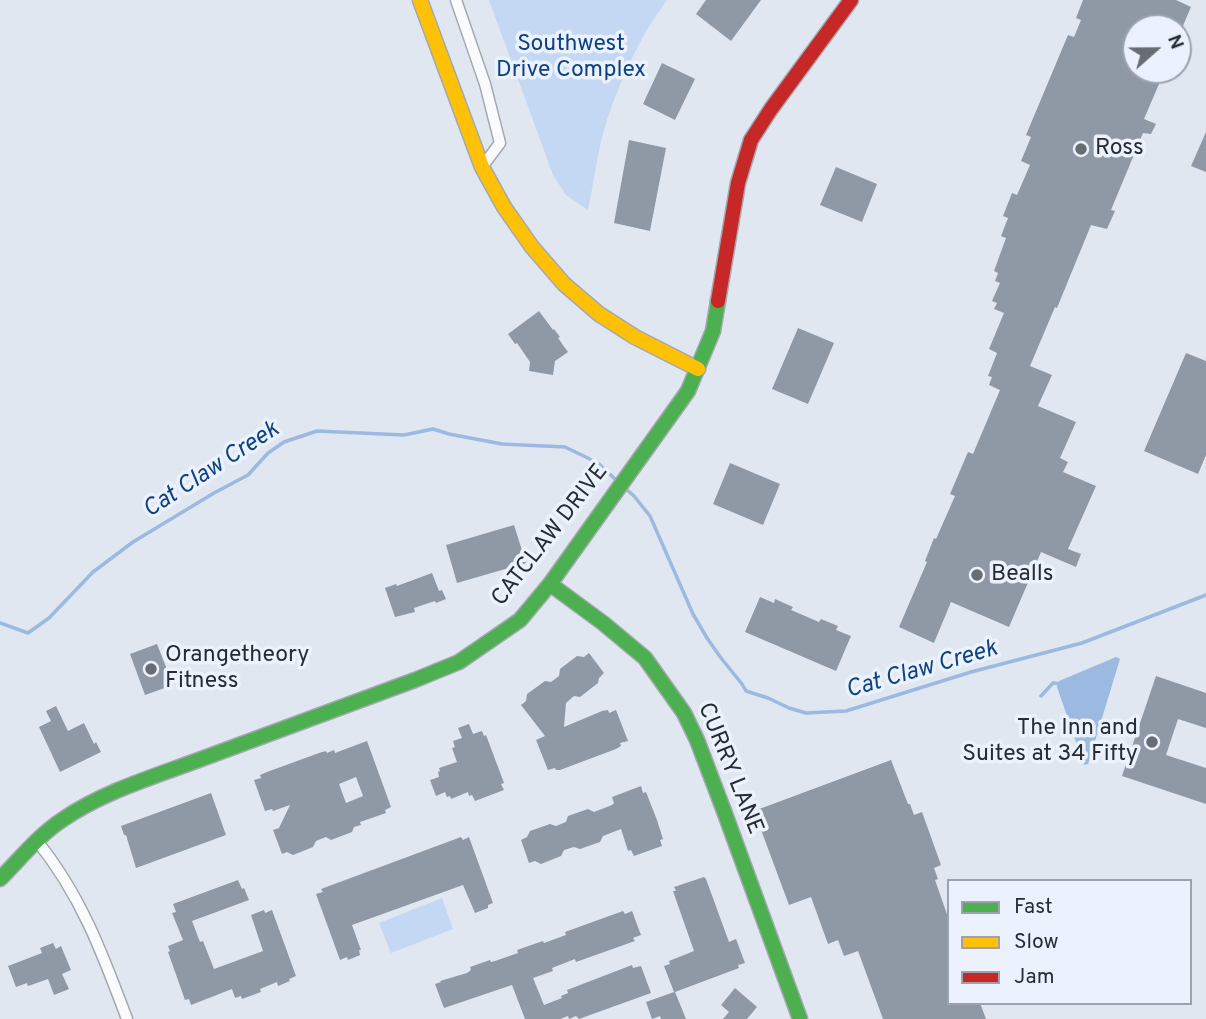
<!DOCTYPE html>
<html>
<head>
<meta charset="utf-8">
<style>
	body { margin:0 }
	#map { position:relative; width:1206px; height:1019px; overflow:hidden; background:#e0e7f0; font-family:Overpass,sans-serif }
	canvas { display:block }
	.legend { position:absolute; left:947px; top:879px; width:245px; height:126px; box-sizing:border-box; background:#ebf2fd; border:2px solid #9da2ac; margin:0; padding:9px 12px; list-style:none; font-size:21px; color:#272b32 }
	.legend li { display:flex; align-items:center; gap:14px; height:35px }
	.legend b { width:35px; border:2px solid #9da2ac }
	.north { position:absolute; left:1122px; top:14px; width:70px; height:70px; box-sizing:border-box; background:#ebf2fd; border:2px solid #9da2ac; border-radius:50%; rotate:69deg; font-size:19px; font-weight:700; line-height:28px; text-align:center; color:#272b32 }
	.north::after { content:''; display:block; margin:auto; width:24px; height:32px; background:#686d74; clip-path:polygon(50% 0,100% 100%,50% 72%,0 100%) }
</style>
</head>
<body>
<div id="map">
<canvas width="1206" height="1019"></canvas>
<ul class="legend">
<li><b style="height:9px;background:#4caf50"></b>Fast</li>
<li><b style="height:9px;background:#ffc107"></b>Slow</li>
<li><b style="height:9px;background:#c62828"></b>Jam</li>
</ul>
<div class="north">N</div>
</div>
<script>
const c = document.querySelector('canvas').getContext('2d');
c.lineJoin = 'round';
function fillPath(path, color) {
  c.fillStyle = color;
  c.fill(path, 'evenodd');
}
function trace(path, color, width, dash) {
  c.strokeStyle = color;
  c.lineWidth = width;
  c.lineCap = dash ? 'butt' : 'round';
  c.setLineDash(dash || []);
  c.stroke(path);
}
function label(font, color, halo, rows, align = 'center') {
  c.font = font + ' Overpass,sans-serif';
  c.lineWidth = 7;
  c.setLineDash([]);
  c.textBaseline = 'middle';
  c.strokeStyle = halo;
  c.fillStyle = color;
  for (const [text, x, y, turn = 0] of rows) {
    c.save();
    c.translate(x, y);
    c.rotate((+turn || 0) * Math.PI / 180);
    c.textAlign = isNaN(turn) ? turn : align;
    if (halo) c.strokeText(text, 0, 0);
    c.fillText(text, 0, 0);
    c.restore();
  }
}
const green = new Path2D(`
	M489 0H667C640 36 621 78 607 120 598 147 594 182 588 210L566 195 553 175Z
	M442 898 453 929 391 953 379 923Z`);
const water = new Path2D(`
	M1116 657 1120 659 1088 764 1084 765 1057 687 1059 681Z`);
const stream = new Path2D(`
	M624 487 634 496 650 516 693 614 707 638 721 658 742 684 746 691 768 698 789 708 806 713 846 711 971 672 1082 643 1206 595
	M0 623 28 633 49 618 93 572 133 542 214 493 248 475 268 453 284 442 317 431 404 435 433 429 449 434 502 444 565 447 598 463 618 482
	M1041 696 1053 683 1061 684`);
const building = new Path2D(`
	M706 0H761L731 41 696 14Z
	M1083 0H1176L1191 7 1182 28H1136V70H1165L1144 119 1156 124 1151 134 1143 133 1111 210 1115 211 1107 229 1091 225 1057 308 1055 307 1030 366 1052 375 1038 406 1076 422 1060 458 1068 462 1063 472 1096 486 1068 549 1081 554 1076 567 1041 552 1009 627 951 602 934 643 899 627 927 562 925 561 934 538 936 539 955 496 950 494 968 452 973 454 1000 390 989 385 992 377 988 376 997 353 989 349 1004 313 994 309 997 303 992 301 1000 283 995 281 998 273 994 271 1006 238 1001 236 1008 218 1003 216 1012 193 1017 195 1030 165 1021 161 1031 137 1026 135 1068 35 1074 37 1081 20 1076 18Z
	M662 63 695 79 675 120 643 104Z
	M1206 132V172L1191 166Z
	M629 140 666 148 650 231 614 223Z
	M836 167 877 184 862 222 820 205Z
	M539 311 553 330 554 329 560 337 558 338 568 352 555 361 553 375 529 371 530 362 517 343 515 344 508 334Z
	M798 328 834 343 808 404 772 389Z
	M1186 353 1206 361V455L1198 474 1144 451Z
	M730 463 780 484 763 525 713 504Z
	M514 525 526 563 457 583 446 545Z
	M432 573 439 591 442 590 446 599 436 603 435 601 414 608 415 612 395 617 385 588 396 584 397 586Z
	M760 597 774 603 775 599 793 607 791 610 819 622 821 619 838 626 836 630 851 636 836 671 745 632Z
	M157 644 173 685 145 695 130 654Z
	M589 653 604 673 599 678 598 683 580 697 574 696 566 703 564 727 602 711 608 710 609 713 616 710 628 741 620 743 621 746 616 749 560 770H556L555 768 548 770 536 740 545 736 521 705 526 701 527 694 545 681 551 682 559 676 560 669 577 656 584 657Z
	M1156 676 1206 693V728L1178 719 1166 755 1206 768V804L1122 776Z
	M56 706 68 731 84 723 94 744 96 742 101 752 60 772 39 727 51 721 46 711Z
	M469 724 473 734 482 731 484 736 486 735 504 783 501 784 504 790 475 801 472 795 469 796 468 792 451 799 450 796 447 797 445 792 436 796 430 780 439 777 438 772 440 771 439 768 457 762 452 748 455 747 453 741 462 738 458 728Z
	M367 741 391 807 385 810 386 813 360 822 361 825 354 827 352 832 331 840 326 837 316 841 313 847 293 855 287 852 282 854 273 830 279 828 290 805 273 811 272 809 265 811 254 780 261 778 260 775 267 772 319 753 326 751 327 753 334 750 335 753ZM356 777 363 796 346 803 339 784Z
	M891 760 908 804H910L914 815 922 812 941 865 934 868 938 879 935 880 949 920V1003H980L986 1019H883L858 951 844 956 838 940 828 944 811 897 789 905 754 811Z
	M641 786 643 793 646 792 657 820 663 839 660 840 662 846 634 856 631 850 628 851 621 829 603 836 600 842 580 849 574 847 564 850 561 856 541 864 535 861 529 863 521 840 527 837 530 831 550 824 556 826 566 822 568 816 588 809 594 812 612 805 614 803 612 797Z
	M211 793 226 835 136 868 126 835H124L121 826Z
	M461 837 463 840 469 837 493 903 488 905V908L475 913 463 885 402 907 352 925 361 950H359L360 955 348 960 347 957 340 960 316 894 323 892 321 889Z
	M704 877 706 879 729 942 736 939 745 963 738 965 739 968 675 992 686 1019H661L660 1016 652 1019 646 1002 674 992 664 966 670 964 669 961 694 951 673 891H676L674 887Z
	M238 880 242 889 244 888 249 900 192 921 200 942 203 941 214 969 263 951 251 915 264 910 265 913 272 910 296 976 289 979 290 981 278 986 277 982 260 989 261 992 242 999 241 996 235 998 232 989 191 1005 189 999 185 1000 168 952 170 951 168 946 183 940 172 913 176 912 173 904Z
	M623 911 625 914 632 911 641 935 633 938 635 941 576 962 575 959 552 968 553 971 533 978 544 1005 562 998 561 996 568 993 567 990 632 965 633 968 641 966 651 993 579 1019 576 1016 569 1019 568 1016 560 1019H525L512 985 444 1008 435 984 441 982 440 981 467 973 471 970 470 967 490 960 491 962 495 961 518 953 517 950 543 941 544 943 566 935 565 932Z
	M53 943 56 949 61 946 71 970 62 974 69 989 54 995 48 979 28 986 27 983 16 987 8 966 42 953 40 948Z
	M735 988 757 1007 747 1019H723L729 1012 721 1005Z`);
const street = new Path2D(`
	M456 0 485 84 500 143 482 167
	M37 841C81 895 103 955 127 1019`);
const fast = new Path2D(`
	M550 584 603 623 645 658 684 713 697 740 724 811 800 1019
	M0 879C20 859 38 836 62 820 104 791 156 776 204 758 274 732 345 706 415 680L459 662 520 620 550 584 688 391 713 331 718 301`);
const slow = new Path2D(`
	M420 0 482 167 504 207 532 247 564 284 599 314 635 337 698 369`);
const jam = new Path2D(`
	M718 301 738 183 751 140 771 109 851 0`);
const markers = [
	[1081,149,7,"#686d74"],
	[977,575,7,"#686d74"],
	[151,669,7,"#686d74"],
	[1152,742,7,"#686d74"]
];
const parkNames = [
	["Southwest",571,45],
	["Drive Complex",571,71]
];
const poiNames = [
	["Ross",1095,149],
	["Bealls",991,575],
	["Orangetheory",165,656],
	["Fitness",165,682],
	["The Inn and",1138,729,"right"],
	["Suites at 34 Fifty",1138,755,"right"]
];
const streetNames = [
	["CATCLAW DRIVE",551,536,-52],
	["CURRY LANE",729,769,68]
];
const waterNames = [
	["Cat Claw Creek",212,471,-33],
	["Cat Claw Creek",922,671,-16]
];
fillPath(green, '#c4d8f3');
fillPath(water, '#9bb9e1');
trace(stream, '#9bb9e1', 3.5);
fillPath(building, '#8f99a6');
trace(street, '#a3a8af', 13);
trace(fast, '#a3a8af', 17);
trace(slow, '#a3a8af', 17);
trace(jam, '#a3a8af', 17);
trace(street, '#fafbfd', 10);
trace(fast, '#4caf50', 14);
trace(slow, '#ffc107', 14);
trace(jam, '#c62828', 14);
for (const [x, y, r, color] of markers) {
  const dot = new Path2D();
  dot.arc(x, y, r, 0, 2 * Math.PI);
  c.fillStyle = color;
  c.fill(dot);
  trace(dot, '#ebf2fd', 2.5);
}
label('23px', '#0d4181', '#ebf2fd', parkNames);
label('23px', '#272b32', '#ebf2fd', poiNames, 'left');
label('23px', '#272b32', '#ebf2fd', streetNames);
label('italic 24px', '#0e4282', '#ebf2fd', waterNames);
</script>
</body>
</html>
